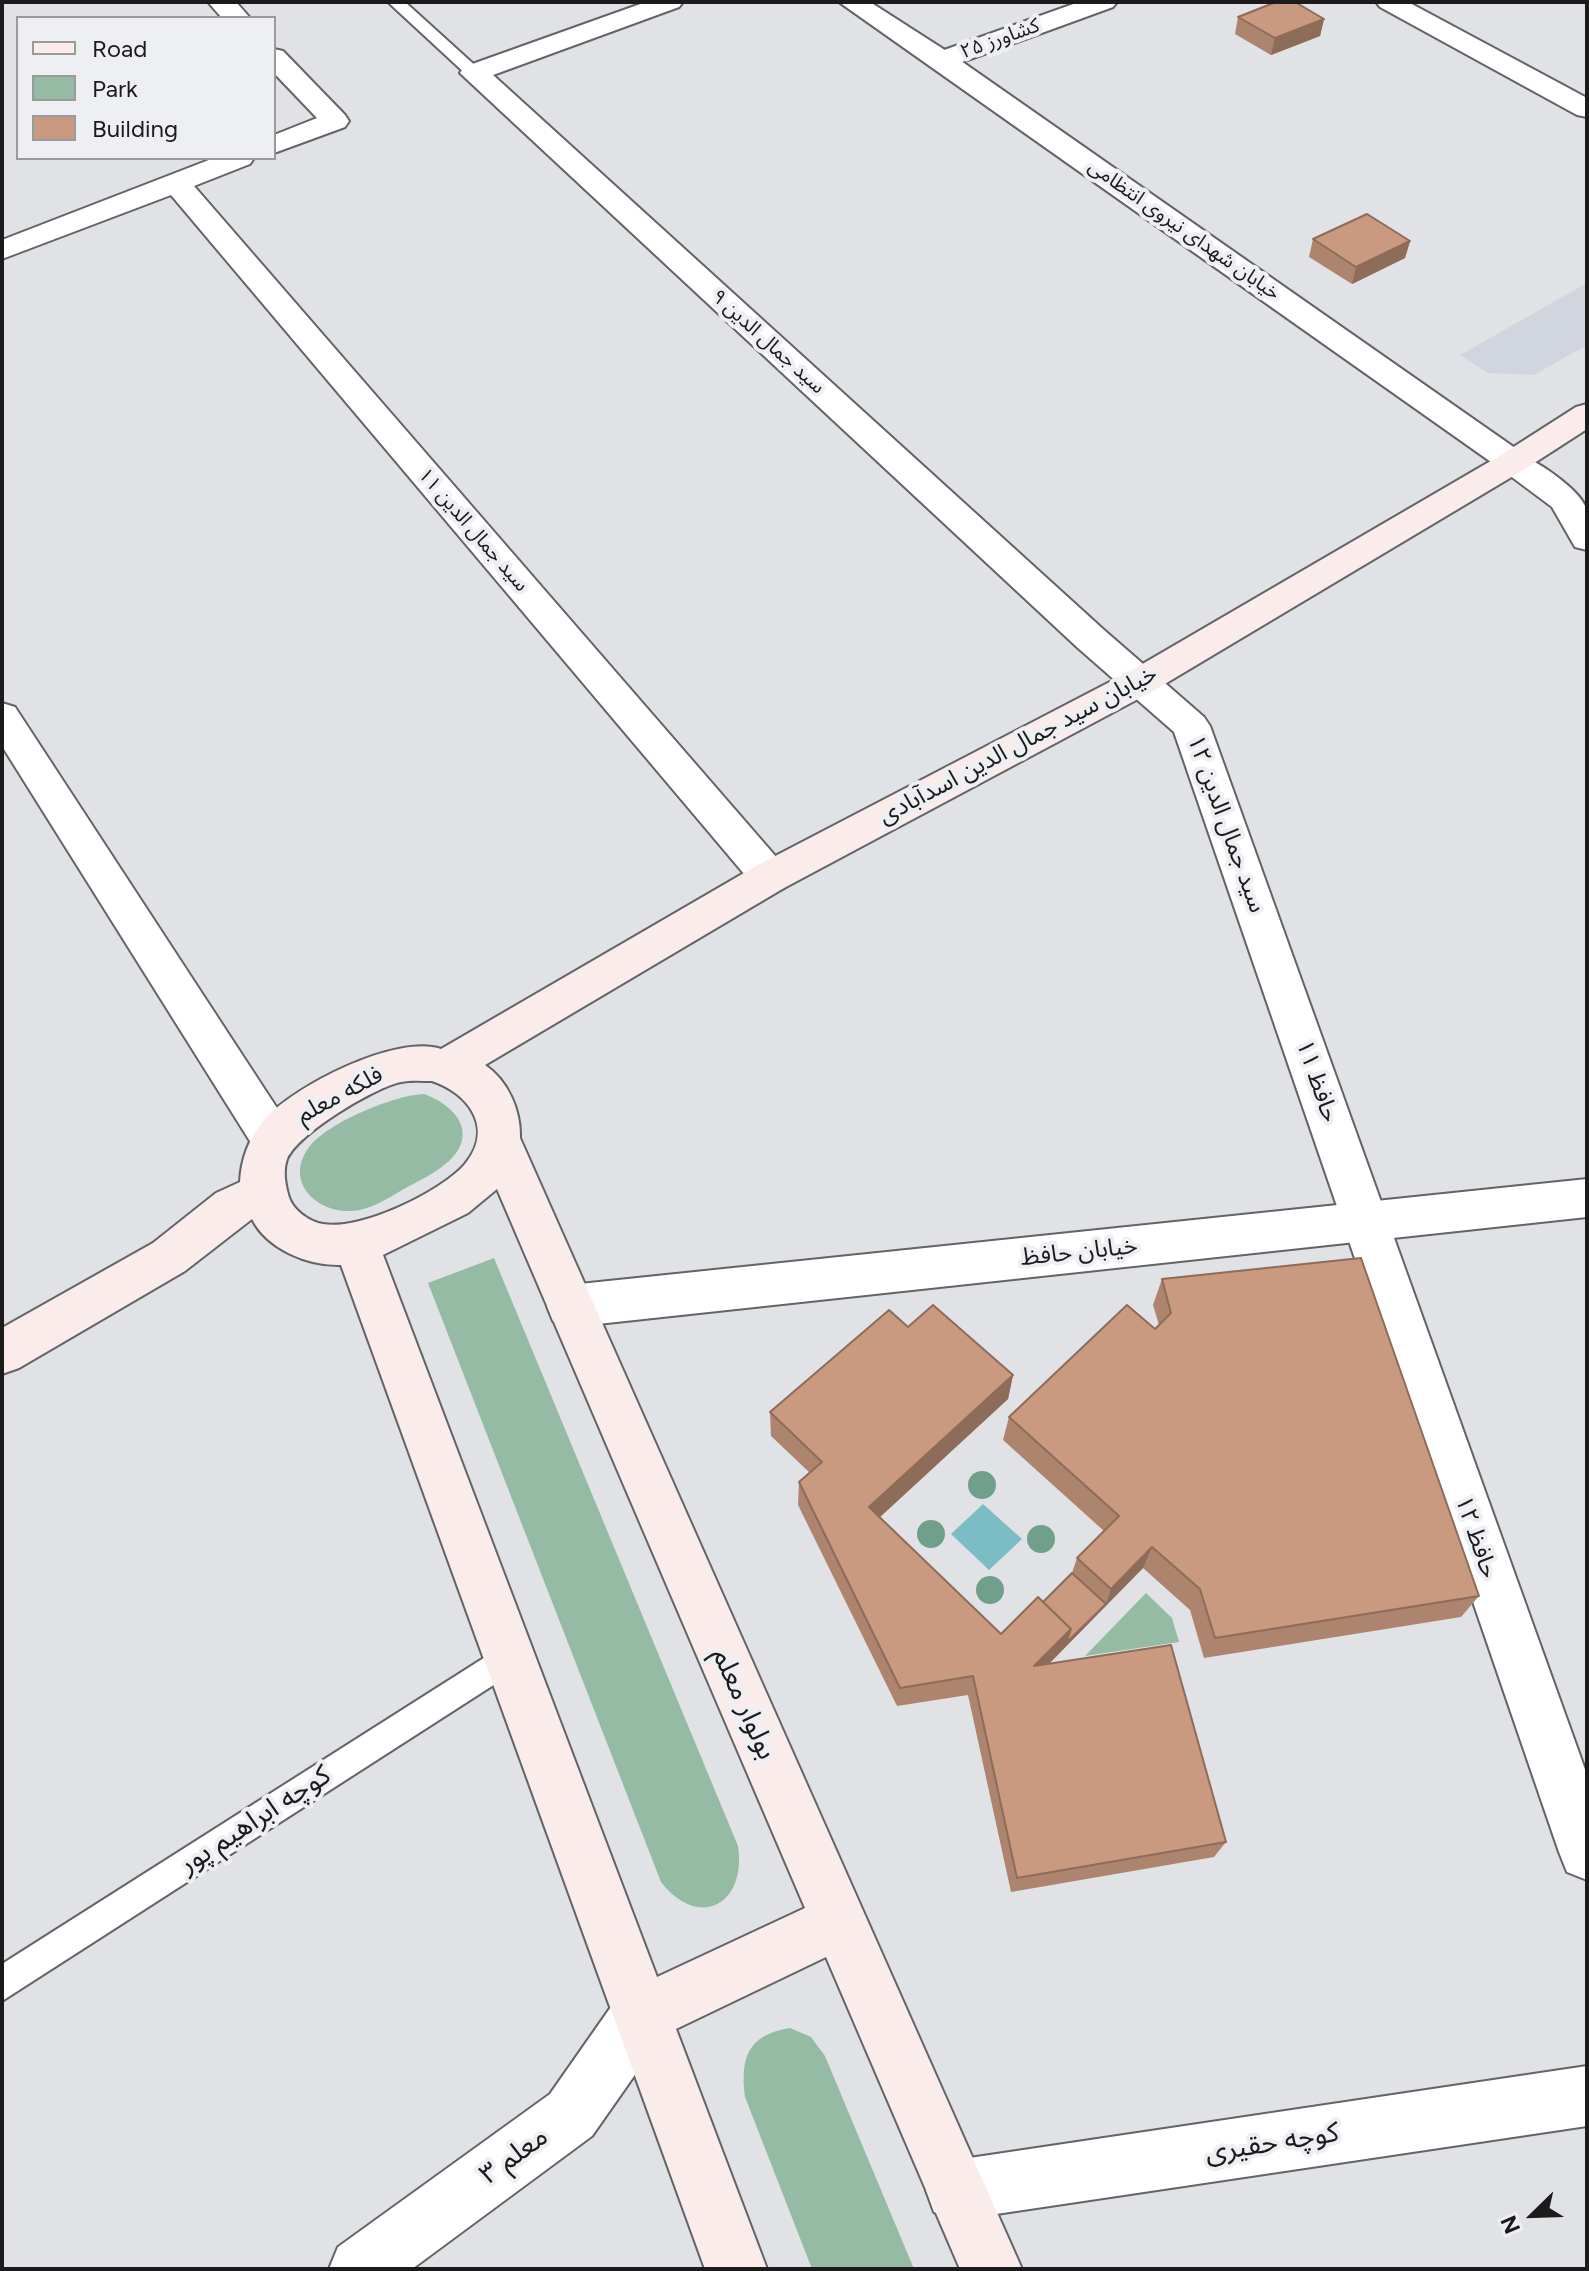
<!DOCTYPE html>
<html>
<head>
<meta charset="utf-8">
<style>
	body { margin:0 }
	#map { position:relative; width:1589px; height:2271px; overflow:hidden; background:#e1e2e5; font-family:Figtree,sans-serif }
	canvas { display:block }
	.frame { position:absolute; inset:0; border:4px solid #1b1b1c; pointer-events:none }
	.legend { position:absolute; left:16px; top:16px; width:260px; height:144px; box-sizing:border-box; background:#eeeff2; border:2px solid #9a9a9c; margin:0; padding:10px 14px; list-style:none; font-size:24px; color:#1b1b1c }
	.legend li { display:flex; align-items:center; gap:16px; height:40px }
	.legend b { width:40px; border:2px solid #9a9a9c }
	.north { position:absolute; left:1493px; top:2175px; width:80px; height:80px; -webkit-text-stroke:6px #eeeff2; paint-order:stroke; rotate:247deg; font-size:22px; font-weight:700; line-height:32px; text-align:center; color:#1b1b1c }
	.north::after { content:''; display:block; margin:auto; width:28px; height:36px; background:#1b1b1c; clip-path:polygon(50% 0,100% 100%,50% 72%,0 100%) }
</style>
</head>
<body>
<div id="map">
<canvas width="1589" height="2271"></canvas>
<div class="frame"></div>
<ul class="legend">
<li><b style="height:10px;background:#fbecec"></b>Road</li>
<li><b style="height:22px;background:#95bba5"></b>Park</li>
<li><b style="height:22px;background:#c99a7f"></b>Building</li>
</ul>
<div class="north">N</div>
</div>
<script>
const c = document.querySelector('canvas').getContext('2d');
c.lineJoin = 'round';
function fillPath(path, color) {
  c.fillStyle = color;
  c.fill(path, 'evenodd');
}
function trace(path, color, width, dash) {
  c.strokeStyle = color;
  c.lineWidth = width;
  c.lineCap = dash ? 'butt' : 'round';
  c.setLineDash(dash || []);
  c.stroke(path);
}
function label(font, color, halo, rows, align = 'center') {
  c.font = font + ' Figtree,"Noto Sans Arabic",sans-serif';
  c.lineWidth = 8;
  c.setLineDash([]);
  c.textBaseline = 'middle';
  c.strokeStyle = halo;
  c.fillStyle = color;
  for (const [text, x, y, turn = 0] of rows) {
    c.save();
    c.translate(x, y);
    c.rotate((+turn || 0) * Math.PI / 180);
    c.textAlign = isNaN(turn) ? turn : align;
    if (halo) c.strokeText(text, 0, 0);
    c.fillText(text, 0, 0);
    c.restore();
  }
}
const built = new Path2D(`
	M1587 283V345L1534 375 1488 373 1460 355Z`);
const green = new Path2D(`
	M424 1094C455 1105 479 1133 449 1161 435 1174 418 1181 402 1190 387 1199 370 1210 352 1211 315 1213 283 1180 310 1146 329 1122 395 1095 424 1094Z
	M494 1258 738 1846C747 1904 699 1931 661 1882L428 1283Z
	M1146 1593 1172 1618 1179 1642 1085 1656Z
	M790 2028 811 2037 825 2056 914 2269H812L745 2097C740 2057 748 2035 790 2028Z`);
const water = new Path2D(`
	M983 1504 1022 1539 989 1570 951 1534Z`);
const service = new Path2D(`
	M388 2H405L480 70V76H468Z
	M509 1642 520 1646 524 1657 520 1668 2 2001V1964Z`);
const minor = new Path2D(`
	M208 2H236L250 18H222Z
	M646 2H683L679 7 493 75 1104 630 1204 717 1210 726 1587 1775V1880L1567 1872 1559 1852 1174 732 1078 648 460 73 464 67Z
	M1079 2H1117L1113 7 951 66H933L929 60 933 54Z
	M1376 2H1408L1587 98V117L1577 115 1380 7Z
	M274 49 283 51 345 115 349 121 345 127 274 153V135L317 118 274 73Z
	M214 158H254L250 164 194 186 784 866 790 877 784 888 770 892 756 888 171 195 2 259V240Z
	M1513 452C1532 457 1583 490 1587 511 1589 523 1587 538 1587 550L1575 547 1552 507 1501 469 1496 462 1501 455Z
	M641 1986 662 1994 670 2015 662 2036 592 2136 412 2269H329L338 2247 550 2094 620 1994Z
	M1587 2066V2126L956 2220 934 2212 926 2190 934 2168 956 2160Z`);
const tertiary = new Path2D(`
	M839 2H870L951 54 1525 455 1530 462 1525 469 1513 472 1501 469Z
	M2 703 15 707 290 1128 296 1141 290 1154 274 1159 258 1154 2 746Z
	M1587 1179V1217L570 1327 553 1321 547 1306 553 1291 570 1285Z`);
const secondary = new Path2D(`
	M1587 404V429L1525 469 1153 691 784 888 485 1065C508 1081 521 1110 520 1138L1022 2269H960L826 1957 676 2029 767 2269H705L341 1265C308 1266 267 1249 252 1219L185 1271 19 1368 2 1374V1328L153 1243 216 1193 240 1182C241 1159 249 1138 264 1120 294 1086 396 1034 441 1049L756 866 1127 673 1501 455 1576 407ZM432 1081C468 1093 495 1128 465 1164 441 1192 360 1231 323 1224 309 1222 291 1209 288 1194 285 1183 283 1170 287 1159 297 1134 375 1087 401 1082 411 1080 422 1081 432 1081ZM497 1189 805 1908 657 1977 383 1255 468 1213Z`);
const trees = [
	[982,1485],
	[931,1534],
	[1041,1539],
	[990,1590]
];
const wall = new Path2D(`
	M1238 17 1324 19 1320 36 1271 55 1235 34Z
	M1313 239 1410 241 1405 258 1352 284 1309 257Z
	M1162 1279 1479 1596 1461 1617 1204 1658 1190 1610 1143 1568 1049 1664 1226 1842 1214 1857 1011 1892 968 1695 897 1706 798 1505 799 1482 810 1473 771 1436 770 1412 908 1327 1013 1375 1008 1399 880 1517 1001 1634 1043 1602 1072 1573 1077 1558 1104 1531 1003 1440 1009 1417 1155 1329 1159 1325 1153 1305Z`);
const shadedWall = new Path2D(`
	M1324 19 1320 36 1271 55 1275 38Z
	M1410 241 1405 258 1352 284 1356 267Z
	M1013 1375 1008 1399 867 1529 869 1507Z
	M1152 1547 1143 1568 1028 1685 1034 1666 1071 1629 1106 1604 1111 1589Z`);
const building = new Path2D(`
	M1276 2H1295L1324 19 1275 38 1238 17Z
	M1367 214 1410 241 1356 267 1313 239Z
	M1361 1258 1479 1596 1215 1638 1200 1589 1152 1547 1111 1589 1077 1558 1119 1516 1009 1417 1127 1305 1155 1329 1171 1313 1162 1279Z
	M933 1305 1013 1375 869 1507 1001 1634 1038 1597 1071 1629 1034 1666 1171 1645 1226 1842 1017 1878 973 1676 900 1688 799 1482 822 1462 770 1412 889 1310 908 1327Z
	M1072 1573 1106 1604 1066 1643 1071 1629 1043 1602Z`);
const farStreetnames = [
	["کشاورز ۲۵",1000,39,-20],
	["خیابان شهدای نیروی انتظامی",1184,230,35],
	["سید جمال الدین ۹",768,342,42],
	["سید جمال الدین ۱۱",473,530,49]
];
const streetNames = [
	["خیابان سید جمال الدین اسدآبادی",1018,745,-28],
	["سید جمال الدین ۱۲",1226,824,70],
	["حافظ ۱۱",1317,1081,71],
	["فلکه معلم",340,1095,-28],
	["خیابان حافظ",1079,1252,-6],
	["حافظ ۱۲",1476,1537,71]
];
const nearStreetnames = [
	["بولوار معلم",744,1704,66],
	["کوچه ابراهیم پور",255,1820,-33],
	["کوچه حقیری",1272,2143,-9],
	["معلم ۳",514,2156,-36]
];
fillPath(built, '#d0d5de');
fillPath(green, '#95bba5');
fillPath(water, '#7bbcc5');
trace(service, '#636467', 4);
trace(minor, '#636467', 4);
trace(tertiary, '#636467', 4);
trace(secondary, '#636467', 4);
fillPath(service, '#fff');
fillPath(minor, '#fff');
fillPath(tertiary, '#fff');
fillPath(secondary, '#fbecec');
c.fillStyle = '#709f8c';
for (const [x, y] of trees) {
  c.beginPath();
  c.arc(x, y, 14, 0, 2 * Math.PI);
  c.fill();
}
fillPath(wall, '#ad846d');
fillPath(shadedWall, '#8d6c59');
fillPath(building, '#c99a7f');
trace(building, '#8d6c59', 2);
label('20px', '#1b1b1c', '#eeeff2', farStreetnames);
label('24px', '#1b1b1c', '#eeeff2', streetNames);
label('28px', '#1b1b1c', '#eeeff2', nearStreetnames);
</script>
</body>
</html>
